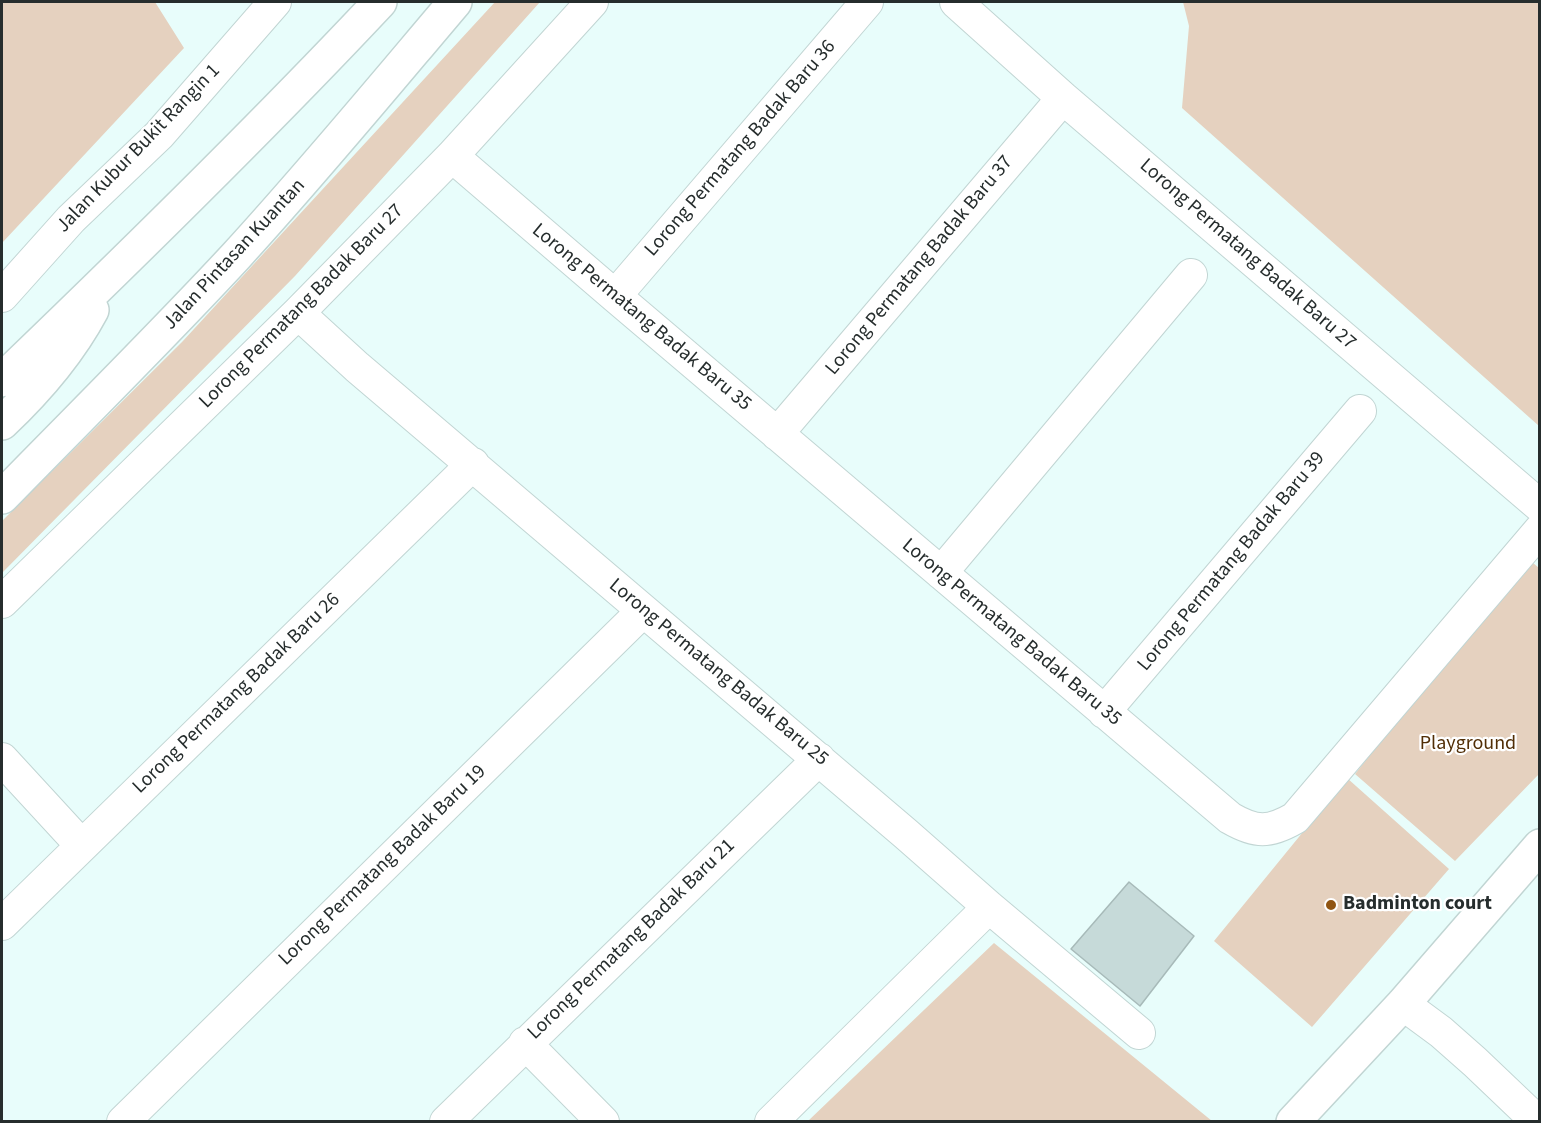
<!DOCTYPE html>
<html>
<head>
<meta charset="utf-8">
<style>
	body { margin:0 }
	#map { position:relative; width:1541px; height:1123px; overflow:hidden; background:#e8fdfb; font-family:"Source Sans 3",sans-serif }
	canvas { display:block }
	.frame { position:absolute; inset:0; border:3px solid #262d2d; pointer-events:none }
</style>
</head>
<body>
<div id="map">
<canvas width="1541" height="1123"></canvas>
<div class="frame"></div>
</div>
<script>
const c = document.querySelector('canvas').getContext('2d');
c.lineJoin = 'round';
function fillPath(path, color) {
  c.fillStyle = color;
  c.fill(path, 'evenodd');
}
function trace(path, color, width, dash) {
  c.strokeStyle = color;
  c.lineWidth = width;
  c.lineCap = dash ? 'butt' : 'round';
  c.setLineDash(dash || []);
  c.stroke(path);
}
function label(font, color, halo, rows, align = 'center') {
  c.font = font + ' "Source Sans 3",sans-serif';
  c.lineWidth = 4.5;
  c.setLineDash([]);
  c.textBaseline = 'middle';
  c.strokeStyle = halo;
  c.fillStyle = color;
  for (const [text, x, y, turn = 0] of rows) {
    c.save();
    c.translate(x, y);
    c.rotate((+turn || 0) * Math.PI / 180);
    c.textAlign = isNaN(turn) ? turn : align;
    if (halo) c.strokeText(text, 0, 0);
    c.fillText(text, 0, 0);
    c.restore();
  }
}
const green = new Path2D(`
	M2 2H155L184 48 2 243Z
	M495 2H540L295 276 2 573V521L182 342Z
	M1183 2H1539V426L1182 108 1189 26Z
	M1526 557 1539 568V774L1455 861 1355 774Z
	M1347 778 1449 869 1312 1027 1214 941Z
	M994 943 1212 1121H808Z`);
const building = new Path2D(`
	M1129 882 1194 936 1140 1006 1071 949Z`);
const minor = new Path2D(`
	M956 2 1063 98 1540 506
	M452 156 615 296 1230 818C1256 833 1269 833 1295 818L1540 530
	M2 296 71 219 159 135 275 2
	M615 296 867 2
	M298 313 357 367 906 834 989 907 1139 1033
	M777 434 1063 98
	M941 573 1191 275
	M2 602 298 313 452 156 592 2
	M1104 712 1360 411
	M2 759 82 846
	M2 924 473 464
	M1403 1004 1441 1032 1475 1062 1538 1122
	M525 1043 603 1122
	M123 1122 643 611
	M446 1122 819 759
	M771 1122 989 907`);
const tertiary = new Path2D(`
	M1293 1122 1403 1004 1540 846`);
const trunk = new Path2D(`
	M2 380C130 257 258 132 380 2
	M2 423C37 390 69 353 92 310
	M2 497C80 417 160 338 236 256 312 173 383 87 455 2`);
const markers = [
	[1331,905,6,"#905513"]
];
const streetNames = [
	["Jalan Kubur Bukit Rangin 1",139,149,-46],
	["Lorong Permatang Badak Baru 36",741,149,-49],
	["Jalan Pintasan Kuantan",235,255,-47],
	["Lorong Permatang Badak Baru 27",1247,255,41],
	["Lorong Permatang Badak Baru 37",920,266,-50],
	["Lorong Permatang Badak Baru 27",302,307,-45],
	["Lorong Permatang Badak Baru 35",641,318,40],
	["Lorong Permatang Badak Baru 39",1232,562,-50],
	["Lorong Permatang Badak Baru 35",1011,633,40],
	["Lorong Permatang Badak Baru 25",718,673,40],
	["Lorong Permatang Badak Baru 26",237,694,-44],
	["Lorong Permatang Badak Baru 19",383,866,-44],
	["Lorong Permatang Badak Baru 21",632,940,-44]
];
const parkNames = [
	["Playground",1468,745]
];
const poiNames = [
	["Badminton court",1343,905]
];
fillPath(green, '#e5d1bf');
fillPath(building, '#c6dad9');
trace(building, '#a7bab9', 1.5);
trace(minor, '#c1d5d3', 34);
trace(tertiary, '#c1d5d3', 36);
trace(trunk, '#c1d5d3', 36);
trace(minor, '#fff', 32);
trace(tertiary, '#fff', 33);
trace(trunk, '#fff', 33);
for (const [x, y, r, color] of markers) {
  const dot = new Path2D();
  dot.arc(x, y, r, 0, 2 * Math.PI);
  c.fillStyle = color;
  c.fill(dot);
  trace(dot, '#fff', 2);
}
label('20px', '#262d2d', '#fff', streetNames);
label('20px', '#512e06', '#fff', parkNames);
label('bold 20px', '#262d2d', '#fff', poiNames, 'left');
</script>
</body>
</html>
